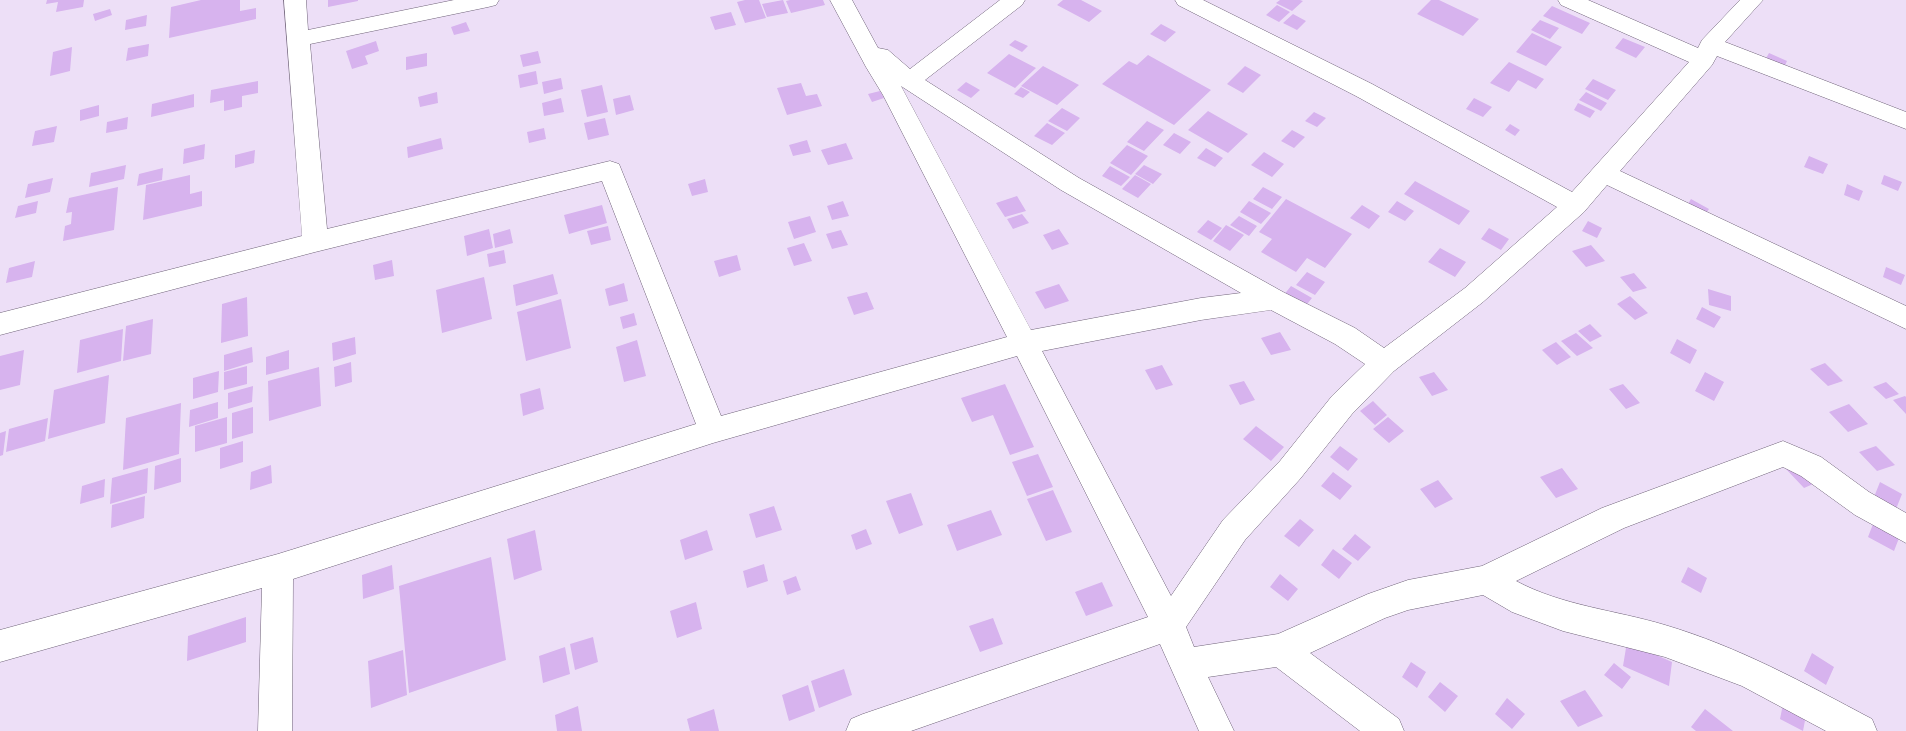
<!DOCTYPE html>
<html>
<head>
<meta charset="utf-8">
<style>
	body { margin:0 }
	canvas { display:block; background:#eddff7 }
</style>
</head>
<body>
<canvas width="1906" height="731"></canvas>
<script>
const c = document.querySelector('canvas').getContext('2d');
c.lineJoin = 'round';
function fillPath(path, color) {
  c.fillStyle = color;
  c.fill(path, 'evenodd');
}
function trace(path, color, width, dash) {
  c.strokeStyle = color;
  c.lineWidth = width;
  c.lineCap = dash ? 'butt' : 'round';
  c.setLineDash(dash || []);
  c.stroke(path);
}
const building = new Path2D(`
	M47 0H84L83 7 56 12 58 2 46 4Z
	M201 0H240V11L256 8V19L169 38 171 7Z
	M328 0H358V1L328 7Z
	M745 0H759L766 18 745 23 737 2Z
	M783 0 788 13 767 17 762 4Z
	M790 0H823L825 5 791 13 786 1Z
	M1063 0H1081L1102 11 1089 22 1057 5Z
	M1280 0H1300L1303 1 1292 11 1276 3Z
	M1431 0H1439L1479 19 1463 36 1417 14Z
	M1277 5 1290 12 1279 22 1266 15Z
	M1552 6 1590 23 1582 34 1543 16Z
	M110 9 112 15 95 21 93 14Z
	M731 12 736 25 715 30 710 17Z
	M1293 14 1306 21 1297 30 1283 23Z
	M147 15 146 26 125 30 126 20Z
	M1540 20 1559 28 1550 39 1531 30Z
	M466 22 470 31 454 35 451 27Z
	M1161 24 1176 32 1165 42 1150 34Z
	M1532 33 1562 47 1546 66 1516 52Z
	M1623 38 1645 47 1636 58 1615 48Z
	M1015 40 1028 46 1022 52 1009 45Z
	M376 41 379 51 365 56 368 64 352 69 346 51Z
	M149 44 148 56 126 61 128 48Z
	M72 47 70 71 50 76 53 52Z
	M538 51 541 63 523 67 520 55Z
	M427 53V66L406 70V57Z
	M1769 53 1787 61 1783 70 1764 62Z
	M1009 54 1036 68 1015 88 987 73Z
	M1148 55 1211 90 1174 125 1102 84 1129 61 1137 65Z
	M1509 62 1544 79 1536 89 1518 80 1509 92 1490 83Z
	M1043 66 1079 85 1057 105 1021 86Z
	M1245 66 1261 75 1243 93 1227 84Z
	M536 71 538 84 520 88 518 75Z
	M561 78 563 89 544 94 542 82Z
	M1593 79 1616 90 1608 100 1585 89Z
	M258 81V93L242 96V107L224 111V100L210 103 211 90Z
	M966 82 980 90 971 98 957 90Z
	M801 83 806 96 817 94 822 106 787 115 777 88Z
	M602 85 608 112 587 117 581 90Z
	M1021 87 1030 92 1023 98 1014 94Z
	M880 91 884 98 872 102 868 94Z
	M437 92 438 103 420 107 418 97Z
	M1586 92 1607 103 1601 111 1579 100Z
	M194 94V107L151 117 152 104Z
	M630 95 634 110 616 115 613 99Z
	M561 98 564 112 544 116 542 103Z
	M1474 98 1492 107 1483 117 1466 109Z
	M1578 103 1595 111 1590 118 1574 110Z
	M99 105V116L80 121V110Z
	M1062 108 1080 118 1067 131 1048 121Z
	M1208 111 1248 134 1228 153 1188 130Z
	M1314 112 1326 118 1317 127 1305 121Z
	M128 117 127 129 106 133 107 122Z
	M605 118 609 135 588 140 584 123Z
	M1147 121 1164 130 1144 151 1127 142Z
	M1047 123 1065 133 1052 145 1034 136Z
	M1510 124 1520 130 1515 136 1505 130Z
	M57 126 54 142 32 146 35 131Z
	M544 128 546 139 529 143 527 132Z
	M1292 130 1305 137 1294 148 1281 141Z
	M1174 133 1191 142 1180 154 1163 145Z
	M441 138 443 149 408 158 407 147Z
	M807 140 811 152 793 156 789 145Z
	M846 143 853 159 828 165 821 150Z
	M205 144 204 159 183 164 184 149Z
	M1127 145 1148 156 1131 175 1110 163Z
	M1206 148 1223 158 1215 167 1197 158Z
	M255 150 254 163 235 168V155Z
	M1264 152 1284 164 1272 177 1251 165Z
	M1809 156 1828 164 1823 174 1804 167Z
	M126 165 124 179 89 187 91 173Z
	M1144 165 1162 174 1153 184 1135 174Z
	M1110 166 1130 177 1121 186 1102 176Z
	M163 168 162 180 137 186 139 174Z
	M190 175V194L202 191V206L143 220 146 185Z
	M1135 175 1151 184 1138 198 1122 189Z
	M1884 175 1902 182 1898 191 1881 184Z
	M53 178 50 192 25 198 28 184Z
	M705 179 708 192 692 196 688 184Z
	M1415 181 1470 211 1459 225 1404 194Z
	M1847 184 1863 191 1859 201 1844 195Z
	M118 187 114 230 63 241 65 226 71 224 72 212 66 213 69 198Z
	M1263 187 1282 197 1272 209 1253 199Z
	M1017 196 1026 211 1005 217 996 203Z
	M1286 199 1352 234 1325 268 1307 258 1296 272 1261 252 1272 239 1259 232Z
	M1691 199 1709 209 1703 218 1685 209Z
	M38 201 36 213 15 218 18 206Z
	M843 201 849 216 832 220 827 206Z
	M1249 201 1271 213 1261 224 1240 212Z
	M1397 201 1414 211 1405 221 1388 212Z
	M602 205 607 223 569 234 564 215Z
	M1362 205 1380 216 1369 229 1350 218Z
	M1022 214 1029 223 1013 229 1007 219Z
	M810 216 816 232 794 239 788 222Z
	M1239 216 1257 226 1249 236 1230 225Z
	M1208 220 1222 228 1211 240 1197 232Z
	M1588 221 1602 228 1597 238 1582 231Z
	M1226 225 1244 235 1230 251 1213 241Z
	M608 226 611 240 591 245 587 231Z
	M1489 228 1509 239 1501 250 1481 239Z
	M489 229 493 248 467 256 464 236Z
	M510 229 513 243 495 248 493 234Z
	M1059 229 1069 244 1052 250 1043 235Z
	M841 230 848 245 832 249 826 234Z
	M804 243 812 261 794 266 787 248Z
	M1591 245 1605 261 1586 267 1572 251Z
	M1440 248 1466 262 1455 277 1428 262Z
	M504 250 506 263 489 267 487 254Z
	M737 255 741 270 719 277 714 261Z
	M392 260 394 276 375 280 373 265Z
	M35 261 32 277 6 283 9 268Z
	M1886 267 1905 275 1901 285 1883 277Z
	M1307 272 1325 282 1315 295 1296 285Z
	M1634 273 1647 288 1633 292 1620 277Z
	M553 274 558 294 516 306 513 285Z
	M484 277 492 319 442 333 436 290Z
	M624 283 628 301 609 306 605 289Z
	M1059 284 1069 301 1045 309 1035 292Z
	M1291 286 1312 298 1304 308 1283 296Z
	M1708 289 1731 296V311L1709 305Z
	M867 292 874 309 854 315 847 297Z
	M1630 296 1648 313 1635 320 1617 304Z
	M247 297 248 336 221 343 222 304Z
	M561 299 571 348 526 361 517 312Z
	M1702 307 1721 317 1714 328 1696 319Z
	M634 313 637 325 623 329 620 317Z
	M153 319 151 354 123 361 126 326Z
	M1590 324 1602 336 1590 342 1578 331Z
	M123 329 121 361 77 373 80 340Z
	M1280 332 1291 350 1271 355 1261 338Z
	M1576 333 1593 348 1577 356 1561 341Z
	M355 337 356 354 333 361 332 343Z
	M1677 339 1697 350 1690 364 1670 353Z
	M637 340 646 376 624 382 616 347Z
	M1556 342 1571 357 1557 365 1542 350Z
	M252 347 253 362 224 371V355Z
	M24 350 20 385 0 390V356Z
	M289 350V369L266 375V357Z
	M351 362 352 382 335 387 334 367Z
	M1825 363 1843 381 1828 386 1810 369Z
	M1162 365 1173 385 1156 390 1145 370Z
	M247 366V384L224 390V372Z
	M319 367 321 406 269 421 268 381Z
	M219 371 218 392 193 399V378Z
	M1434 372 1448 390 1432 396 1419 377Z
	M1705 372 1724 382 1714 401 1695 391Z
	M109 375 105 423 48 439 54 390Z
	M1244 381 1255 400 1240 405 1229 385Z
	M1886 382 1899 394 1886 399 1873 387Z
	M1005 384 1034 447 1010 455 993 415 972 422 961 398Z
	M1623 384 1640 403 1626 409 1609 389Z
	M253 386 252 402 228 409V393Z
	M540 388 544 409 523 416 520 394Z
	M1905 396 1906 397V414L1893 400Z
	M1373 401 1387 415 1375 425 1360 411Z
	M218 402V418L189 427 190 410Z
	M181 403 179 454 123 470 126 418Z
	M1849 404 1868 424 1848 432 1829 412Z
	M253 407V433L232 439V413Z
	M227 417V443L195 452V426Z
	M1388 417 1404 431 1389 443 1373 429Z
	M48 418 45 441 6 452 9 429Z
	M1256 426 1284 447 1271 461 1243 439Z
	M6 431 3 455 0 456V433Z
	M243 441V462L220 469V448Z
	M1340 446 1358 459 1348 471 1330 457Z
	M1876 446 1895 465 1877 471 1859 452Z
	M1038 454 1053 487 1027 496 1012 462Z
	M181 458V482L154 490 155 466Z
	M1802 461 1820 481 1804 488 1786 469Z
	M271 465 272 483 250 490 251 472Z
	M148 468 147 493 110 504 112 478Z
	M1562 468 1578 489 1556 498 1540 477Z
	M1333 472 1352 486 1340 500 1321 486Z
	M105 479 104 497 80 504 82 486Z
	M1438 480 1453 499 1435 508 1420 489Z
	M1880 482 1902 494 1896 509 1874 497Z
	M1053 490 1072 532 1046 541 1027 499Z
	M911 493 923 525 899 534 886 501Z
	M145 496 144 518 111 528 112 505Z
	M774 506 782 530 756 538 749 514Z
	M991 510 1002 535 957 551 947 525Z
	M1300 519 1314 530 1299 547 1284 536Z
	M1875 519 1901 533 1894 551 1868 537Z
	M866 529 872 544 856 550 851 535Z
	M535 530 542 570 514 580 507 539Z
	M707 530 713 550 685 560 680 540Z
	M1355 534 1371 547 1358 561 1342 549Z
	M1333 549 1352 563 1339 579 1321 565Z
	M491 557 506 660 409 693 399 586Z
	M764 564 768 581 747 588 743 571Z
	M392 565 394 589 363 599 362 575Z
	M1688 567 1707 578 1701 593 1681 582Z
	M1280 574 1298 589 1288 601 1270 587Z
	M796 576 801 590 787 595 783 581Z
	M1102 582 1113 606 1086 616 1075 592Z
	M696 602 702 629 677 638 670 611Z
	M246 617V642L187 661 188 636Z
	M993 618 1003 644 980 652 969 626Z
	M593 637 598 662 575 670 570 644Z
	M1627 642 1672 662 1669 686 1623 666Z
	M565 647 570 674 543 683 539 656Z
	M403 650 407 695 371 708 368 661Z
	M1812 653 1834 667 1826 685 1804 671Z
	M1411 662 1426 672 1417 688 1402 677Z
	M1614 663 1631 677 1622 689 1604 675Z
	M844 669 852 695 819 708 811 681Z
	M1440 682 1458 696 1445 712 1428 697Z
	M808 685 815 711 789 721 782 695Z
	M1585 690 1603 716 1578 727 1560 701Z
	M1507 698 1525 714 1512 729 1495 714Z
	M1784 699 1807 710 1803 731 1780 719Z
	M578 706 582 731H557L555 715Z
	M714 709 719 731H690L687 719Z
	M1705 709 1733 731H1696L1691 727Z`);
const street = new Path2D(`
	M284 0H306L308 30 454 0H499L496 5 488 7 310 44 327 229 610 161 619 164 721 416 1007 337 883 95 866 67 830 0H852L878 48 888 50 910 69 1000 0H1025L1022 5 925 80 1079 178 1283 292 1355 328 1384 348 1465 288 1557 207 1356 96 1178 5 1175 0H1203L1372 84 1572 192 1689 62 1561 5 1558 0H1588L1698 48 1702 40 1740 0H1763L1725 42 1906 112V129L1717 56 1712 65 1620 171 1906 306V329L1607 185 1584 212 1483 302 1394 371 1352 414 1300 479 1245 540 1186 627 1194 647 1278 634 1368 594 1408 580 1482 566 1602 508 1783 441 1821 457 1869 492 1906 513V543L1855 515 1801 476 1783 467 1624 528 1516 581C1563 606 1615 610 1665 625 1739 647 1804 683 1872 719L1877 731H1826L1742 686 1665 657 1563 631 1512 612 1483 595 1408 610 1385 618 1310 653 1399 719 1404 731H1360L1276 667 1208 677 1234 731H1199L1160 644 911 731H846L851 719 863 714 1148 617 1017 356 713 443 293 579 292 731H258L262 588 0 662V630L278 554 696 424 602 181 315 252 0 335V313L302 236ZM901 86 1061 190 1241 293 1201 298 1031 330ZM1271 310 1335 344 1365 364 1332 396 1280 461 1223 520 1171 596 1042 351 1201 320Z`);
fillPath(building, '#d7b3ee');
trace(street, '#6f6378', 1);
fillPath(street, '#fff');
</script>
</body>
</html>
